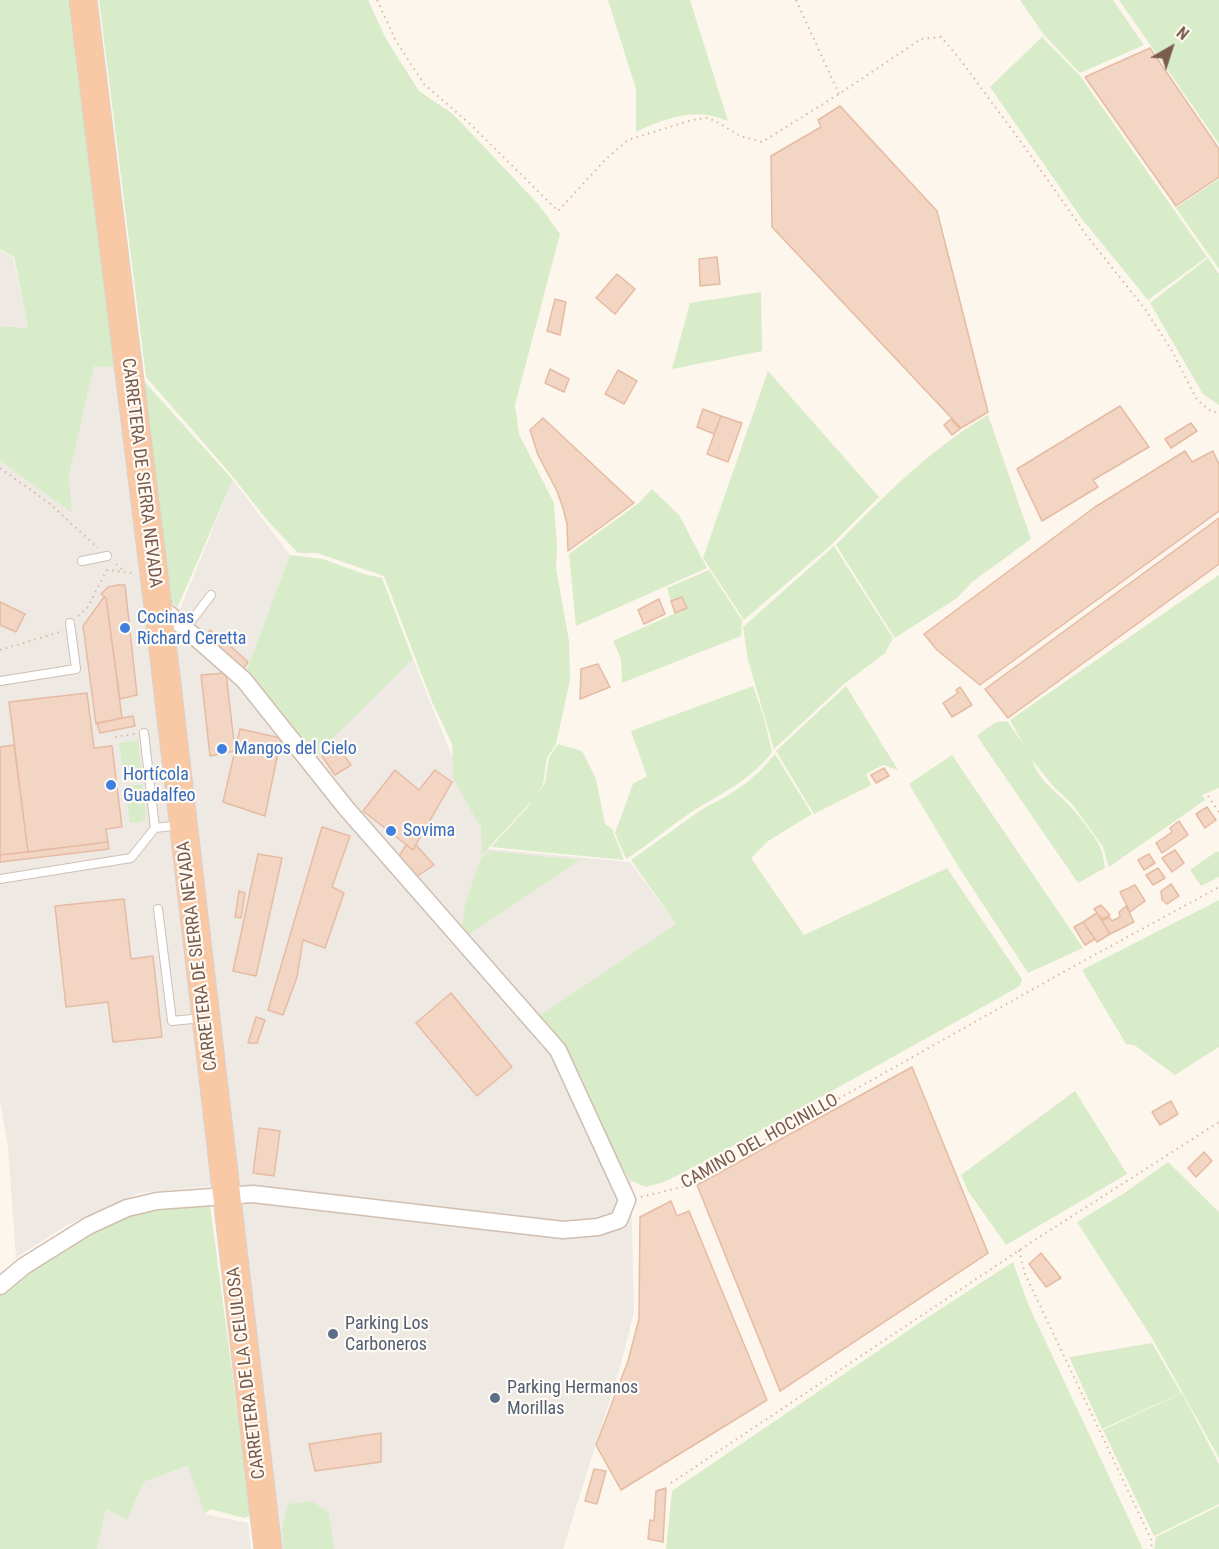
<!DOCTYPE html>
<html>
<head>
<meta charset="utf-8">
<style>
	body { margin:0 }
	#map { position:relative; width:1219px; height:1549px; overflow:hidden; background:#fdf6ec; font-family:"Roboto Condensed",sans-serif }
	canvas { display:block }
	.north { position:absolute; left:1141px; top:18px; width:60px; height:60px; -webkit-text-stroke:4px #fffaf3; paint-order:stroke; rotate:39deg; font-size:16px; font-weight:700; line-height:24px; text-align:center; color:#7a5c4d }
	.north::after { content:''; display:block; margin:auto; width:21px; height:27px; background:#7a5c4d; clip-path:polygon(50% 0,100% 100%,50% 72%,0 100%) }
</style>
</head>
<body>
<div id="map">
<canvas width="1219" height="1549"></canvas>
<div class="north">N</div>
</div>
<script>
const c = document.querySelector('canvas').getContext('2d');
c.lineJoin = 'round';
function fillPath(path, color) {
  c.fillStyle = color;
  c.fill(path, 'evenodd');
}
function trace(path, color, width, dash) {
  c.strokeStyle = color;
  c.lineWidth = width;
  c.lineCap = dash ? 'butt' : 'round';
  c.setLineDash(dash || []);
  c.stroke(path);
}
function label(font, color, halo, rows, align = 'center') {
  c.font = font + ' "Roboto Condensed",sans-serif';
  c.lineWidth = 4.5;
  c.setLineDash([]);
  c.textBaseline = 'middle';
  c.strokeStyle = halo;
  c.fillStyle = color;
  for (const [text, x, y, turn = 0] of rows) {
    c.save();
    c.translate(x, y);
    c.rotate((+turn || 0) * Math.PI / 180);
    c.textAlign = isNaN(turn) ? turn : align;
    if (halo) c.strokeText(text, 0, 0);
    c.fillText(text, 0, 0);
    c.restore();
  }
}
const industrial = new Path2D(`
	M0 250 13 257 28 328 0 326Z
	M94 365 116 368 142 567 180 609 233 480 290 555 246 671 315 755 413 659 489 849 630 862 676 924 539 1016 605 1142 631 1181 634 1312 621 1364 563 1549H277L270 1495 210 1186 139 1193 67 1225 16 1258 8 1146 0 1101V461L72 513 69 476Z
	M189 1466 205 1514 248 1523 251 1549H97L106 1509 127 1520 144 1482Z`);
const green = new Path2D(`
	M0 0H73L116 368 94 366 69 476 72 513 0 461V326L28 328 14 257 0 249Z
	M99 0H368L386 39 419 91 453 114 539 205 560 234 515 405 519 434 554 503 557 547 556 568 569 641 570 680 556 744 547 758 543 784 534 797 545 783 549 758 558 744 582 751 596 779 605 824 612 829 624 860 491 847 528 807 532 801 482 855 481 828 453 778 452 744 433 704 384 576 317 553H298L267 520 229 472 146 377Z
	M608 0H690L728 121C696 107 665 118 636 132V89Z
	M1020 0H1113L1144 45 1080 73 1044 35Z
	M1119 0H1219V144Z
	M1042 37 1081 77 1207 257 1148 300 1082 219 990 87Z
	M1219 179V269L1176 208Z
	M1208 258 1219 274V405L1203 394 1150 303Z
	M761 292 762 351 672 369 690 303Z
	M768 371 879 497 830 546 744 620 703 558Z
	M143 380 233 480 178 606 168 600Z
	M988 415 1031 539 972 582 957 598 895 638 836 545C882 498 931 448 988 415Z
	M652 489 679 515 707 568 576 626 569 554 640 502Z
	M834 546 893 638 885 653 844 684 774 749 748 660 743 627Z
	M290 555 323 559 364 574 382 578 413 659 315 756 246 671Z
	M709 570 742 620 741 636 622 683 621 659 613 641 687 608 682 597 671 601 667 588Z
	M1219 575V788L1202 795 1205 800 1109 867 1103 847 1073 805 1054 787 1032 760C1038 778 1051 788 1064 800 1074 809 1096 837 1101 849 1103 855 1104 862 1105 868L1078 883 977 736C986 729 996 718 1008 722L1025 747 1010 720Z
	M753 686 764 718 772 752C751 781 719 794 690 813 668 828 648 845 626 859L615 833 633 784 647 776 631 731Z
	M846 686 898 770 883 765 866 774 871 785 814 814 776 751Z
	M138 740 142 777 124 779 119 743Z
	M775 754 812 814 768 841 751 858 804 935 947 868 1022 979 1020 986 710 1159 664 1182 646 1187 631 1181 605 1142 539 1016 676 924 631 860 704 808 727 796 745 784 761 770Z
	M952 755 1083 948 1028 973 958 866 909 784Z
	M143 784 146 817 141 822 130 823 125 786Z
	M490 851 580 860 468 935 462 926 465 905 481 858Z
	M1217 851 1219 852V877L1201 886 1190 870Z
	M1219 900V1047L1175 1075 1134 1045 1126 1044 1082 970Z
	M1075 1091 1127 1174 1006 1245 968 1191 961 1175Z
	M1168 1162 1219 1212V1458L1152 1338 1077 1222 1123 1194Z
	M210 1205 251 1515 244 1518 210 1509 205 1514 188 1466 144 1482 127 1520 106 1509 97 1549H0V1294L49 1256 93 1232 134 1215 163 1209Z
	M1013 1262 1028 1304 1143 1549H666L672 1491 922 1321Z
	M1152 1343 1181 1393 1102 1429 1069 1357Z
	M1182 1393 1219 1464V1504L1154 1536 1103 1430Z
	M312 1501 329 1513 334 1549H284L282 1528 288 1504Z
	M1219 1506V1549H1154L1156 1537Z`);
const building = new Path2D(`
	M1150 48 1219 149V177L1176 206 1085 77Z
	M840 106 937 211 988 412 961 428 772 227 771 156 821 127 818 120Z
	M717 257 720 284 700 286 699 259Z
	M617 274 635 289 615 314 596 298Z
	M555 299 566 302 560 335 547 331Z
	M550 369 569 379 564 392 545 383Z
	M618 370 637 381 624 404 605 394Z
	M1120 406 1149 447 1093 480 1098 487 1042 521 1017 469Z
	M703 409 721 416 714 434 697 427Z
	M721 416 742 423 728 462 707 454Z
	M543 418 634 503 568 551 567 524 563 508 557 491 538 455 530 430Z
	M951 419 960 429 952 435 944 425Z
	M1191 423 1197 431 1171 448 1165 439Z
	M1185 451 1192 462 1213 451 1219 464V511L980 685 937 650 924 634 1095 507Z
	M1219 518V564L1008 718 985 689Z
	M118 585H125L137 695 120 699 106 598 101 594 108 587Z
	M104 597 106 598 122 718 96 724 83 626Z
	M682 597 687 608 675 613 671 601Z
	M659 599 665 614 644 624 638 610Z
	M0 602 25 614 16 632 0 625Z
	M210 630 223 643 225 641 248 662 243 669 206 635Z
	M598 664 610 687 580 699 581 669Z
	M226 673 235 751 210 756 201 675Z
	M960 687 972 705 952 717 943 703 958 693 956 690Z
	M87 693 94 748 112 746 122 827 106 829 108 842 28 852 9 702Z
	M133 716 135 726 100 733 97 723Z
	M240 729 281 738 265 816 223 802Z
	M14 745 28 852 0 855V747Z
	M337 746 351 765 335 775 322 756Z
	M884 768 889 776 876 783 871 775Z
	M395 770 419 790 435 770 452 782 413 850 363 811Z
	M1207 807 1216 820 1205 828 1196 814Z
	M1179 821 1188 835 1162 853 1156 843 1172 832 1170 828Z
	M322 827 350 836 332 887 344 893 325 948 303 940 297 977 283 1015 268 1010Z
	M108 842 109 849 0 862V855Z
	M406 845 413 850 416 845 434 865 416 877 398 858Z
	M1175 850 1184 863 1172 872 1162 858Z
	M258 854 282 858 256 976 233 971Z
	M1149 854 1155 863 1144 870 1138 860Z
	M1158 868 1165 878 1153 885 1146 875Z
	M1171 884 1179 896 1167 904 1162 900 1161 891Z
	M1135 885 1145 901 1130 912 1120 892Z
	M239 891 245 893 241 918 235 917Z
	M124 899 131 959 153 956 162 1037 113 1042 108 1002 66 1007 55 906Z
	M1101 905 1110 915 1102 919 1094 909Z
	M1126 906 1134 922 1110 934 1102 921 1109 917 1112 921 1120 917 1119 912Z
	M1097 913 1110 934 1097 942 1083 922Z
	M1083 922 1095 939 1085 945 1074 927Z
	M451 993 512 1067 477 1096 416 1023Z
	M256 1017 265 1020 257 1043H248Z
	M912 1067 988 1253 780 1391 697 1185Z
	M1171 1101 1178 1114 1160 1125 1152 1112Z
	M259 1128 280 1131 274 1176 253 1173Z
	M1204 1152 1212 1161 1196 1177 1188 1168Z
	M671 1201 677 1216 689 1211 767 1400 621 1490 596 1445 628 1361 639 1319 640 1217Z
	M1041 1253 1061 1278 1046 1287 1029 1264Z
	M381 1433V1462L315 1471 309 1444Z
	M594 1469 606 1471 597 1504 585 1501Z
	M666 1488 663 1542 648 1539 650 1520 654 1521 656 1491Z`);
const path = new Path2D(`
	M377 0 396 41 424 84 470 124 558 211 605 160 628 140 692 120 708 118 719 123 740 136 762 142 839 94 921 39 941 37 959 58 1021 142 1087 236 1145 309 1172 351 1197 400 1212 412H1219
	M796 0 839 94
	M0 468 49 503 98 548
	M116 564 125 572
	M78 616 87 608 107 570 133 573
	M0 650 60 632
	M115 737 135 734
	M1208 796 1219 812
	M641 1197 682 1187 1067 970 1219 887
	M1019 1250 1025 1274 1152 1541 1151 1549
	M671 1483 1027 1245 1219 1122`);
const service = new Path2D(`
	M82 561 107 556
	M185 629 211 595
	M0 681 76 669 70 623
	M144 733 155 828
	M0 879 131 858 155 828 181 825
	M158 909 172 1021 202 1018`);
const minor = new Path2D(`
	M0 1286 24 1266 88 1226 127 1208 157 1201 253 1194 563 1230 598 1227 619 1220 627 1200 558 1050 346 808 244 680 170 615 158 607`);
const trunk = new Path2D(`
	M83 0 158 607 268 1549`);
const markers = [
	[125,628,6,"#3f7fe0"],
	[222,749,6,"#3f7fe0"],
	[111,785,6,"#3f7fe0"],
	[391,831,6,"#3f7fe0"],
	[333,1334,6,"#5c6f8a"],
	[495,1398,6,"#5c6f8a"]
];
const streetNames = [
	["CARRETERA DE SIERRA NEVADA",141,473,83],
	["CARRETERA DE SIERRA NEVADA",198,956,-97],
	["CAMINO DEL HOCINILLO",760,1142,-29],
	["CARRETERA DE LA CELULOSA",247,1373,-97]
];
const shopNames = [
	["Cocinas",137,618],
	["Richard Ceretta",137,639],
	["Mangos del Cielo",234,749],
	["Hortícola",123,775],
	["Guadalfeo",123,796],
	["Sovima",403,831]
];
const serviceNames = [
	["Parking Los",345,1324],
	["Carboneros",345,1345],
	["Parking Hermanos",507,1388],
	["Morillas",507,1409]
];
fillPath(industrial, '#efe9e4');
fillPath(green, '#d8ecc9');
fillPath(building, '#f3d5c3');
trace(building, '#e6bba3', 1.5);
trace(service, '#d1beb0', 10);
trace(minor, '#d1beb0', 19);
trace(trunk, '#dad1cd', 29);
trace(path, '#d9b8a5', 2, [1.5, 4.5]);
trace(service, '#fff', 8);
trace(minor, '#fff', 16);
trace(trunk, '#f9c8a4', 27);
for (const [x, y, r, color] of markers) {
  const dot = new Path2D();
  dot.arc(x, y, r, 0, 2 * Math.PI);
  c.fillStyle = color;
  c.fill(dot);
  trace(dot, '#fffaf3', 2);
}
label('18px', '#7a5c4d', '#fffaf3', streetNames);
label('18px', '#366cbe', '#fffaf3', shopNames, 'left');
label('18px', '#4e5e75', '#fffaf3', serviceNames, 'left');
</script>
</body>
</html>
